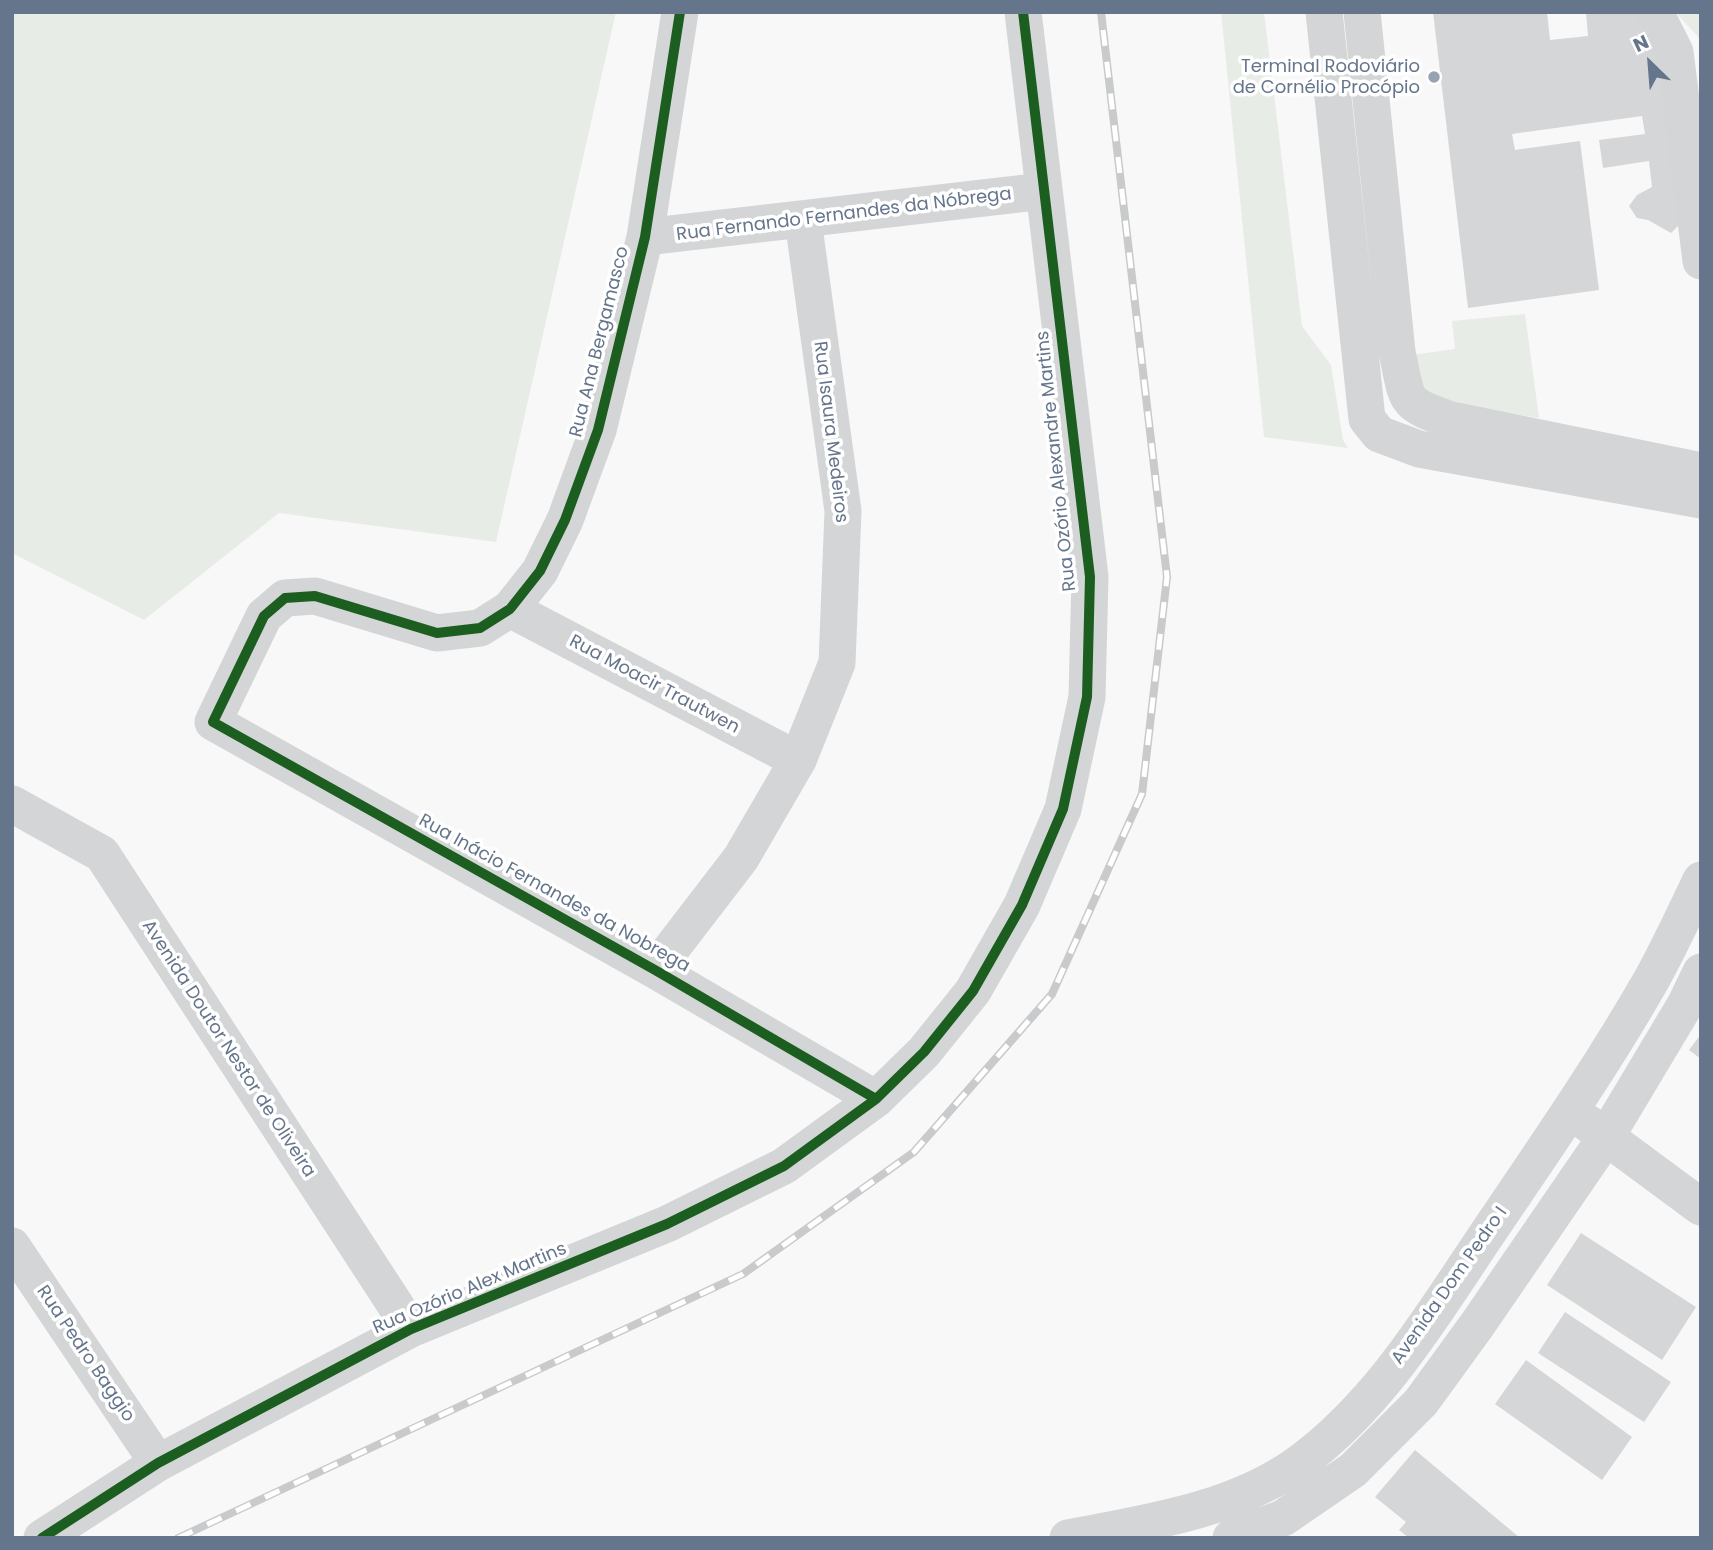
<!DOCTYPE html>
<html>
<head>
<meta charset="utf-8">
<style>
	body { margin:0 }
	#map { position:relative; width:1713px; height:1550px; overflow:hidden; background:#f8f8f8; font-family:Poppins,sans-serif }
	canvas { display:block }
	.frame { position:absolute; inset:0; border:14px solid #65758b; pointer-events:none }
	.north { position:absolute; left:1615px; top:28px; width:70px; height:70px; -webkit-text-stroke:5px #fff; paint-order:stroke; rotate:335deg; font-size:19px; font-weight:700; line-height:28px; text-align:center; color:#65758b }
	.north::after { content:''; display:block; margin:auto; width:24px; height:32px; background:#65758b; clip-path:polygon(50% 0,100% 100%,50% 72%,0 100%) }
</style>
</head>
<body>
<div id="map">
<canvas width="1713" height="1550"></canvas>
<div class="frame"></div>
<div class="north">N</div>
</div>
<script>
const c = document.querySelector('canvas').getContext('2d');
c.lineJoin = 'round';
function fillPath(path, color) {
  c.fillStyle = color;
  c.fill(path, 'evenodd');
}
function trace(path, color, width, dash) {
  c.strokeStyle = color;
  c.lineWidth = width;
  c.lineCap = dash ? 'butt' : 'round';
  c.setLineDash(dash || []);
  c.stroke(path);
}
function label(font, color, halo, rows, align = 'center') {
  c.font = font + ' Poppins,sans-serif';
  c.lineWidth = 7;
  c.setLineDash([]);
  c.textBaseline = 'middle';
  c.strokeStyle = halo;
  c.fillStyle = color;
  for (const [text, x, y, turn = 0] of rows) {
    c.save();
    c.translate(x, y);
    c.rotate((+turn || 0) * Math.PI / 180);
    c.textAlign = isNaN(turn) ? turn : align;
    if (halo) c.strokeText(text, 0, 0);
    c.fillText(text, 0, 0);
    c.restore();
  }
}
const green = new Path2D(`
	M12 12H616L496 542 279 513 144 620 12 553Z
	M1221 12H1264L1302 326 1331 365 1343 440 1348 448 1264 437Z
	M1675 12H1701V40Z
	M1525 314 1539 418 1437 402 1429 394 1404 356 1455 349 1452 321Z`);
const building = new Path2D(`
	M1433 12H1547L1550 40 1588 36 1586 12H1649L1687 217 1671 233 1648 220 1637 218 1629 206 1637 195 1652 187 1649 161 1603 168 1599 140 1645 134 1642 116 1512 134 1515 150 1580 141 1599 290 1468 308Z
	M1701 1034V1059L1689 1050Z
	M1581 1233 1696 1307 1662 1360 1547 1285Z
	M1565 1312 1671 1382 1644 1422 1538 1353Z
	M1526 1360 1632 1437 1602 1480 1495 1404Z
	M1415 1450 1520 1538H1409L1399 1530 1406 1522 1375 1497Z`);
const minor = new Path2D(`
	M680 12 645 237 598 430 565 520 540 571 510 609 480 628 437 633 315 596 285 598 264 616 213 722 655 970 876 1099
	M1324 12 1367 419 1379 434 1419 449 1701 500
	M1362 12 1397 352C1408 402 1401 403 1451 420L1701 471
	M1655 12 1675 52 1701 261
	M645 237 1044 191
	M510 609 798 760
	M12 804 102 854 411 1329
	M655 970 741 858 798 760 837 663 843 511 803 220
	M1586 1122 1701 1207
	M12 1246 158 1463
	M42 1538 158 1463 411 1329 667 1224 784 1166 876 1099 924 1052 973 991 1022 905 1063 809 1087 697 1090 577 1023 12
	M1068 1538C1147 1523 1237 1510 1302 1461 1380 1403 1432 1316 1485 1237 1541 1154 1599 1071 1649 984 1668 951 1684 915 1701 880
	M1231 1538 1283 1518 1353 1470 1421 1402 1477 1325 1606 1137 1685 1005 1701 972`);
const rail = new Path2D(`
	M178 1538 743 1274 914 1152 1052 994 1142 794 1167 577 1101 12`);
const cycleway = new Path2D(`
	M680 12 645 237 598 430 565 520 540 571 510 609 480 628 437 633 315 596 285 598 264 616 213 722 655 970 876 1099
	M42 1538 158 1463 411 1329 667 1224 784 1166 876 1099 924 1052 973 991 1022 905 1063 809 1087 697 1090 577 1023 12`);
const markers = [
	[1434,77,7,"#98a3b1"]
];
const poiNames = [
	["Terminal Rodoviário",1420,67],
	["de Cornélio Procópio",1420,88]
];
const streetNames = [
	["Rua Fernando Fernandes da Nóbrega",844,215,-7],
	["Rua Ana Bergamasco",600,342,-76],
	["Rua Isaura Medeiros",830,432,83],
	["Rua Ozório Alexandre Martins",1057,461,-96],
	["Rua Moacir Trautwen",654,685,28],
	["Rua Inácio Fernandes da Nobrega",554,894,29],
	["Avenida Doutor Nestor de Oliveira",228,1049,57],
	["Avenida Dom Pedro I",1450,1286,-55],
	["Rua Ozório Alex Martins",470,1289,-23],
	["Rua Pedro Baggio",85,1354,56]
];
fillPath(green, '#e8ece6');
fillPath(building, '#d5d6d8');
trace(minor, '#d4d5d6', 37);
trace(rail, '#c9cacc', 8);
trace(rail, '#fff', 5, [16]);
trace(cycleway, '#1b5e20', 10);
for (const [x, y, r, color] of markers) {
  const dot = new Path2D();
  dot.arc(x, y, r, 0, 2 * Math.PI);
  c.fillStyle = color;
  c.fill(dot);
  trace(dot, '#fff', 2.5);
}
label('18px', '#65758b', '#fff', poiNames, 'right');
label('18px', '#65758b', '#fff', streetNames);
</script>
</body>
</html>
